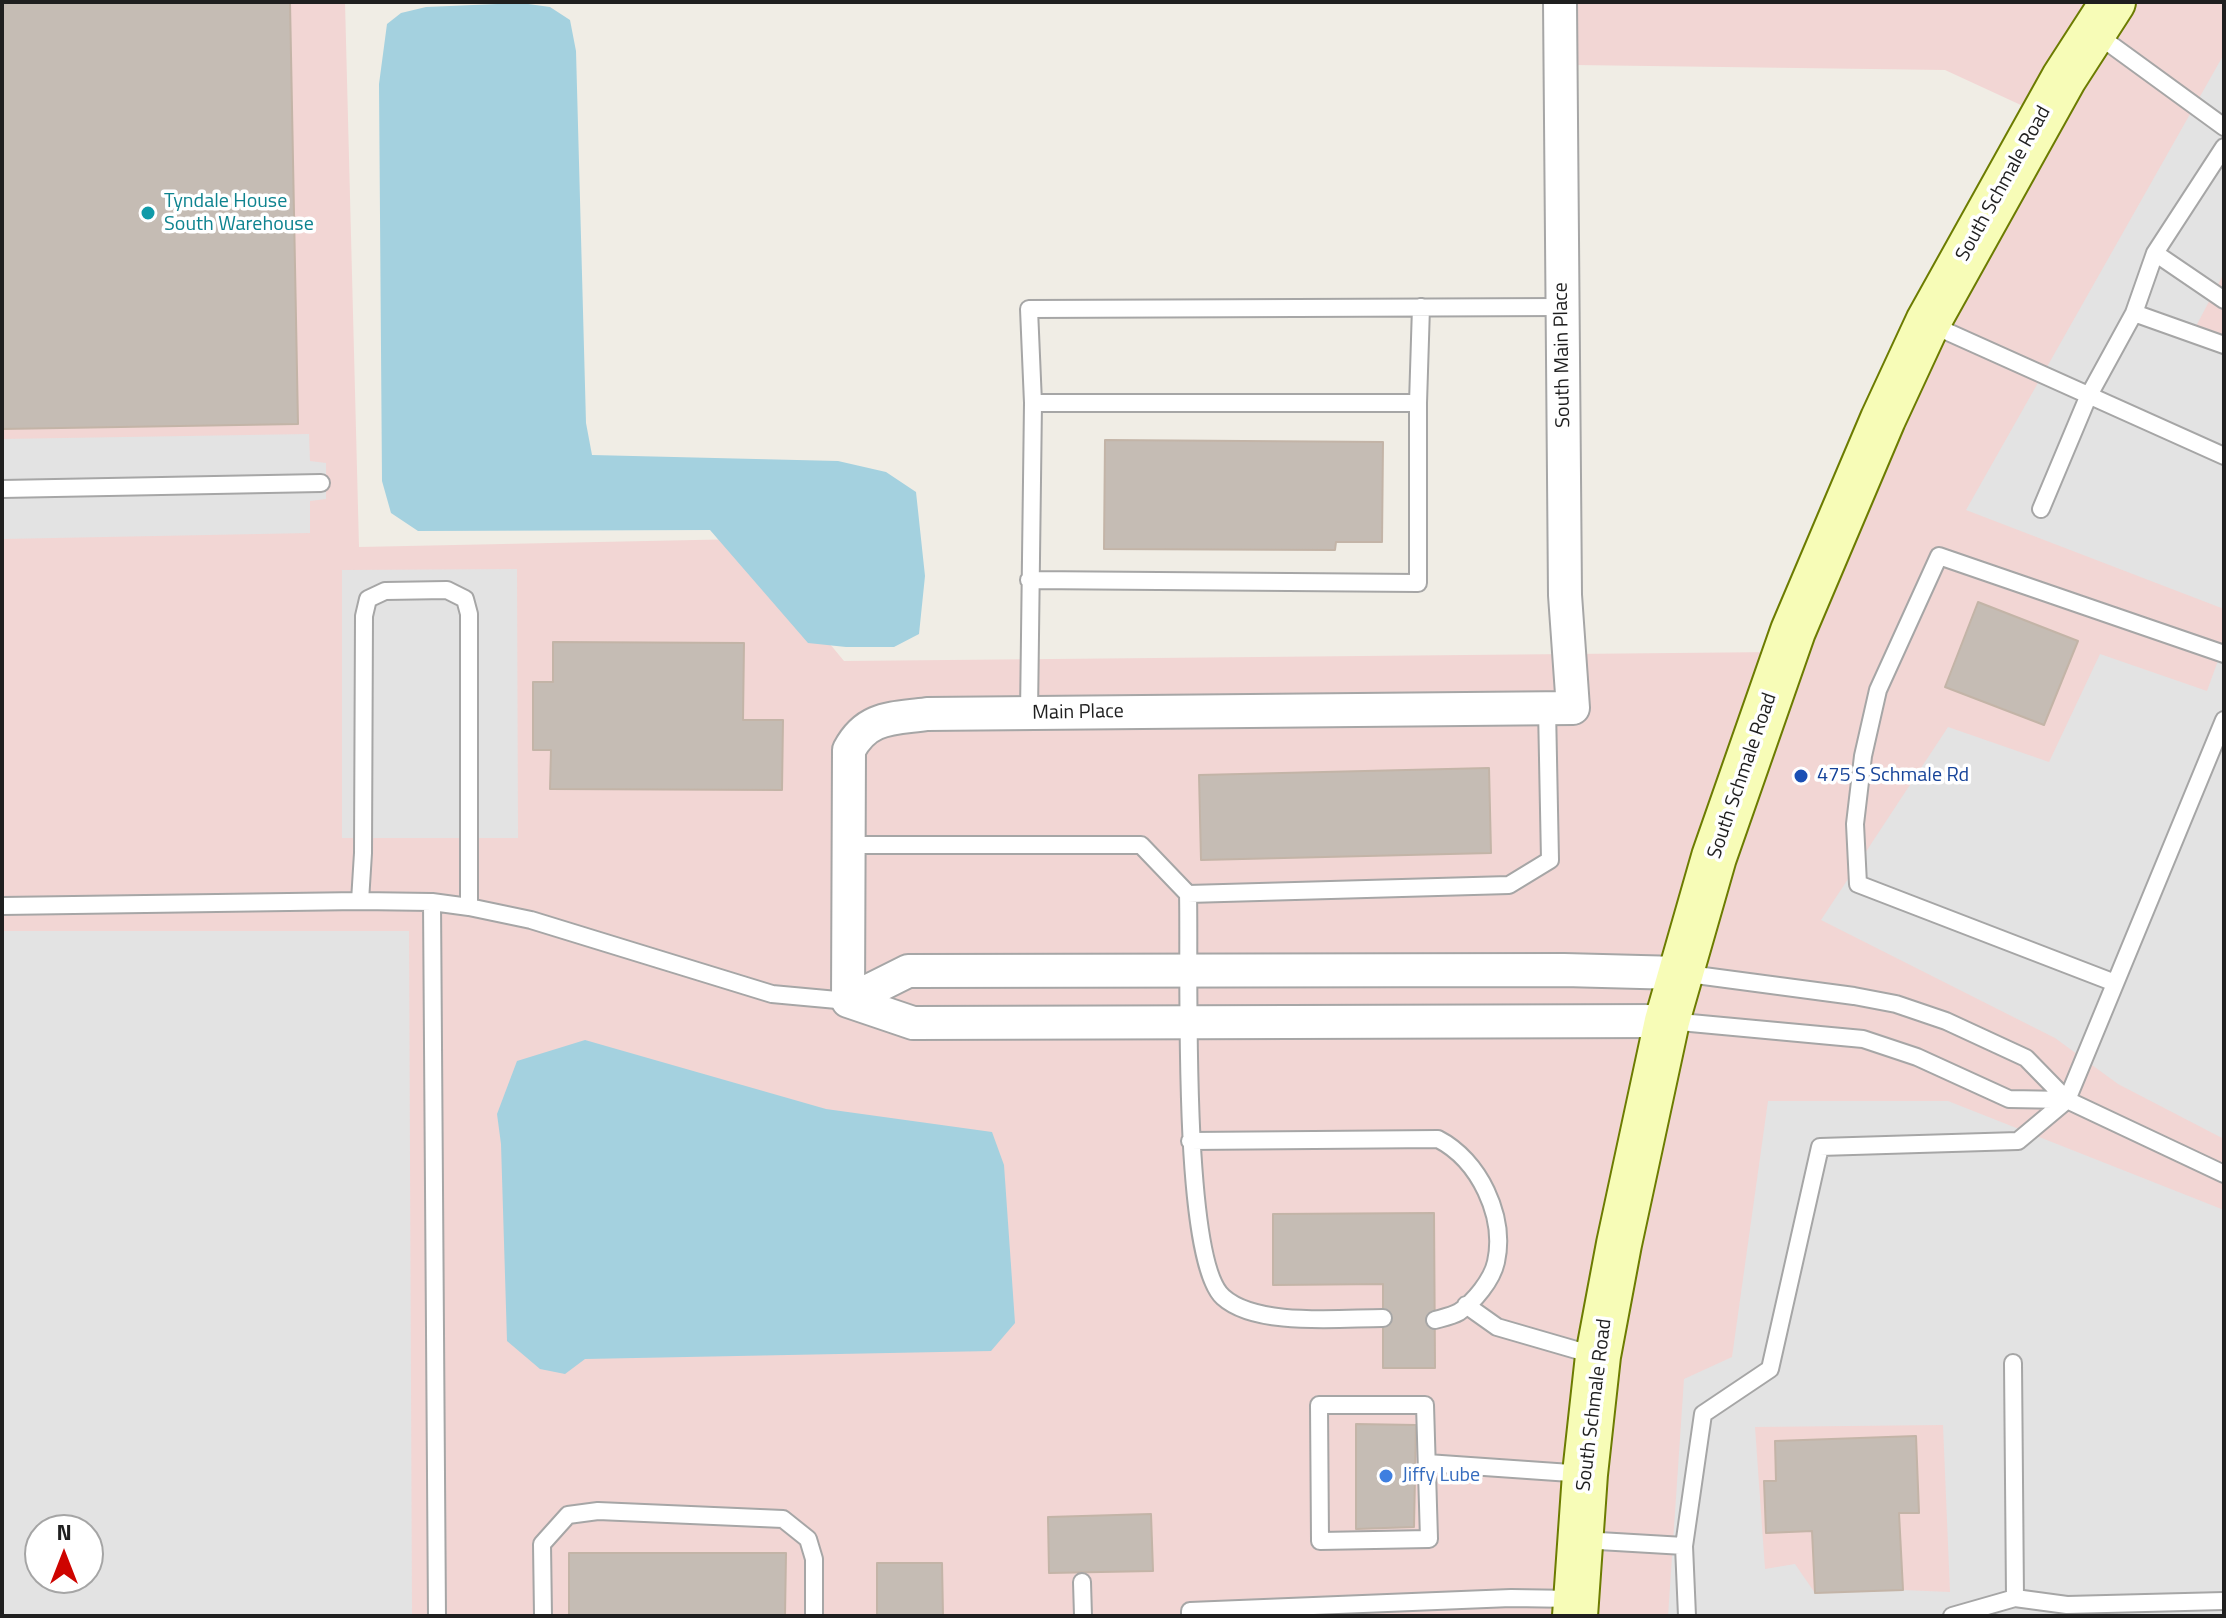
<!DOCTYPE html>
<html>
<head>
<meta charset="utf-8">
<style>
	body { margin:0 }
	#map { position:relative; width:2226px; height:1618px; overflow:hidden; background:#f0ede5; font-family:"Titillium Web",sans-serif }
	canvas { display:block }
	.frame { position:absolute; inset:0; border:4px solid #1f1f1f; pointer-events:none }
	.north { position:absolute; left:24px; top:1514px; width:80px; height:80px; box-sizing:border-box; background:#fff; border:2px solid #a5a5a5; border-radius:50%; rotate:0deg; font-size:22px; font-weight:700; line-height:32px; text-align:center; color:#1f1f1f }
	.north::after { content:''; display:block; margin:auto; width:28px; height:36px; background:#ce0400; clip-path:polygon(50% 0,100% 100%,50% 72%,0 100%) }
</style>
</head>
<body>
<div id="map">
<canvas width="2226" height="1618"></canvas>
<div class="frame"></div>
<div class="north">N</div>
</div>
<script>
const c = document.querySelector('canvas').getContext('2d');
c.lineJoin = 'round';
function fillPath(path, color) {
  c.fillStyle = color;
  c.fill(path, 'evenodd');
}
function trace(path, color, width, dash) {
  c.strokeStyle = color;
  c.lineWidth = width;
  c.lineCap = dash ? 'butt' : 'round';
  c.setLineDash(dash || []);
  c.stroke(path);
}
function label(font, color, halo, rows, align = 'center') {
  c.font = font + ' "Titillium Web",sans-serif';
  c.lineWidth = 7;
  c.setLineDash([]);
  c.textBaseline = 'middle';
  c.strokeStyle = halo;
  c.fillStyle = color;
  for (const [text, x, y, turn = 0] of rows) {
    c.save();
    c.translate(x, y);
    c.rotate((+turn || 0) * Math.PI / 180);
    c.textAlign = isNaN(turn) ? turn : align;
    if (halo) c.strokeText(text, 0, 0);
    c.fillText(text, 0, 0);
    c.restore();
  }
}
const commercial = new Path2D(`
	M2 2H345L359 547 743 539 844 661 1777 652 1658 999 1570 1616H2ZM40 1530H88V1578H40Z
	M1576 2H2102L2036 112 1945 70 1575 65Z
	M2132 2H2224V1616H1596L1595 1532 1628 1280 1693 987 1810 640 1947 325Z`);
const parking = new Path2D(`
	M2224 54V273L2194 330 2224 339V609L1966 510Z
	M309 434 310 461 326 463V499L310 501V533L2 539V439Z
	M517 569 518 838H342V570Z
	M2224 644V1139L2118 1084 2055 1038 1821 920 1948 727 2049 762 2100 654 2207 691Z
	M2 931H409L412 1616H2ZM88 1530V1578H40V1530Z
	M1768 1101H1948L2224 1210V1616H1668L1684 1379 1732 1357ZM1943 1425 1950 1592 1903 1590 1815 1593 1795 1564 1765 1569 1755 1427Z`);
const water = new Path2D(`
	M521 3 550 7 570 20 576 51 586 423 592 455 838 461 886 472 916 492 925 576 919 634 894 647H846L808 643 710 530 418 531 391 513 382 481 379 84 387 24 401 13 426 7Z
	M585 1040 826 1109 992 1132 1004 1165 1015 1323 991 1351 585 1359 565 1374 540 1369 507 1341 501 1144 497 1114 517 1061Z`);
const building = new Path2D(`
	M2 2H290L298 424 2 429Z
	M1105 440 1383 442 1382 542H1336L1335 550 1104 549Z
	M1978 602 2078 641 2044 725 1945 687Z
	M553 642 744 643 743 720H783L782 790 550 789 551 750H533V682H553Z
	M1489 768 1491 853 1201 860 1199 775Z
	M1434 1213 1435 1368H1383V1284L1273 1285V1214Z
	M1356 1424 1416 1425 1414 1527 1356 1529Z
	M1916 1436 1919 1513H1899L1903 1590 1815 1593 1812 1531 1766 1533 1764 1481H1776L1775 1441Z
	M1151 1514 1153 1571 1049 1573 1048 1517Z
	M569 1553H786L785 1616H569Z
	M877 1563H942L943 1616H877Z`);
const lane = new Path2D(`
	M2095 33 2224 127
	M2155 253 2224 300
	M2134 313 2224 345
	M1930 324 2224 456
	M1418 403 1421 307
	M2 489 321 483
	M2041 509 2088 397 2134 313 2155 253 2224 147
	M1029 580 1418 583V403H1033
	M1029 713 1033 403 1029 309 1562 307
	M847 845H1141L1188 894C1190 962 1180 1258 1223 1297 1256 1327 1339 1318 1383 1318
	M1188 894 1509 885 1550 860 1547 708
	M360 901 363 853 364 616 368 599 385 591 447 590 465 599 469 614V907
	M432 902 437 1616
	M2 906 360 901 432 902 469 907 531 920 772 994 848 1001
	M1681 973 1854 996 1896 1004 1946 1021 2026 1058 2067 1100 2224 1174
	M2115 983 1858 884 1855 824 1863 756 1878 690 1939 556 2224 654
	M1669 1021 1863 1039 1917 1057 2009 1099 2067 1100
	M1190 1141 1438 1139C1479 1160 1506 1216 1496 1262 1492 1280 1474 1302 1459 1312 1452 1316 1442 1318 1435 1320
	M1466 1305 1497 1327 1597 1356
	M2013 1363 2015 1598
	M1319 1405H1425L1429 1539 1320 1541Z
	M1427 1463 1585 1474
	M1582 1540 1684 1546
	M1082 1582 1083 1616
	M543 1616 542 1544 568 1515 598 1511 783 1519 808 1539 814 1559V1616
	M1190 1616V1611L1511 1598 1575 1599
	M1687 1616 1684 1546 1703 1414 1770 1369 1820 1147 2018 1141 2067 1100 2224 720
	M1952 1616 2015 1598 2067 1605 2224 1601`);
const street = new Path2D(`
	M848 1001 849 750C867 716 892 719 927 714L1573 708 1565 595 1560 2
	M848 1001 908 971 1564 970 1679 973
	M848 1001 913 1023 1667 1021`);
const secondary = new Path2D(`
	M1575 1616 1585 1474 1598 1356 1619 1244 1667 1021 1714 857 1793 631 1883 419 1928 322 2064 78 2113 2`);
const markers = [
	[148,213,8,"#0f9aa8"],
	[1801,776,8,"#1a4fb4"],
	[1386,1476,8,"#3f7fe0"]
];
const streetNames = [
	["South Schmale Road",2004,184,-61],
	["South Main Place",1563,355,-91],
	["Main Place",1078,713,-1],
	["South Schmale Road",1743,776,-71],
	["South Schmale Road",1595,1405,-83]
];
const cultureNames = [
	["Tyndale House",164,202],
	["South Warehouse",164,225]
];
const transitNames = [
	["475 S Schmale Rd",1817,776]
];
const shopNames = [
	["Jiffy Lube",1402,1476]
];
fillPath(commercial, '#f2d6d4');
fillPath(parking, '#e3e3e3');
fillPath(water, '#a4d1df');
fillPath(building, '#c5bcb4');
trace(building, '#c3b4a7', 2);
trace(lane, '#a6a6a6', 20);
trace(street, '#a6a6a6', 36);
trace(secondary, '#6c7c01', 48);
trace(lane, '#fff', 16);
trace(street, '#fff', 32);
trace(secondary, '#f7fcb7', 44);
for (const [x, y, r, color] of markers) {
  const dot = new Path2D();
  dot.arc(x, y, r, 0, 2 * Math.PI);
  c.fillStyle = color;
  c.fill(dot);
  trace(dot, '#fff', 3);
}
label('20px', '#1f1f1f', '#fff', streetNames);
label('20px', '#0d838f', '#fff', cultureNames, 'left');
label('20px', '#164399', '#fff', transitNames, 'left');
label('20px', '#366cbe', '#fff', shopNames, 'left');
</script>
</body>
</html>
